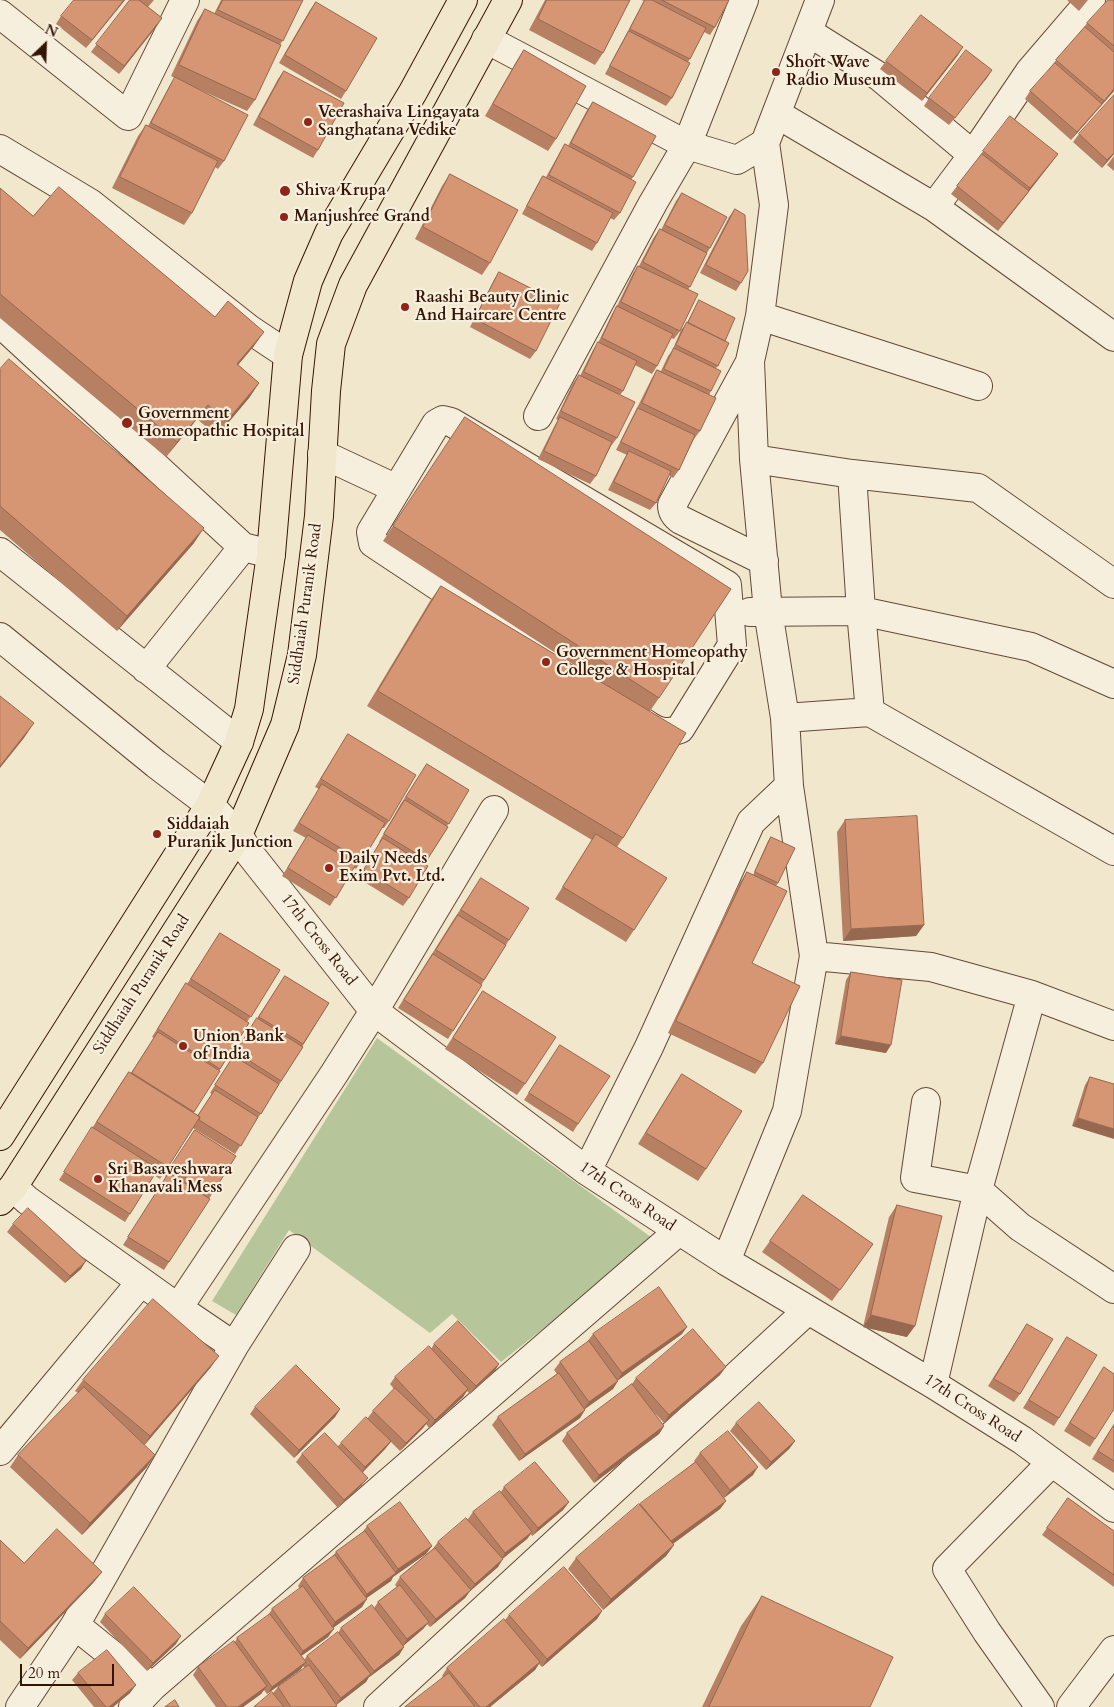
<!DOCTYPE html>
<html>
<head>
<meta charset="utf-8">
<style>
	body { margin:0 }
	#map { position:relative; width:1114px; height:1707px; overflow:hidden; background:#f1e7cd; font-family:Cardo,serif }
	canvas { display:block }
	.north { position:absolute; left:20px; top:20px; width:50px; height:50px; -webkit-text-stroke:4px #f6efde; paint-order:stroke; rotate:24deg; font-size:14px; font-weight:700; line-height:20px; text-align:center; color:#351403 }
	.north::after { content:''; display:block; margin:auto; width:18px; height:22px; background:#351403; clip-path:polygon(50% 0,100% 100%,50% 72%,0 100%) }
	.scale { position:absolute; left:20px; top:1664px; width:94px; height:22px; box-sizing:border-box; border:2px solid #351403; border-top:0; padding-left:6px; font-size:15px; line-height:18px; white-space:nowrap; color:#351403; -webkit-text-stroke:4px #f6efde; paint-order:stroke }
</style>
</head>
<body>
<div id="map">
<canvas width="1114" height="1707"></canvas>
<div class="north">N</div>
<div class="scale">20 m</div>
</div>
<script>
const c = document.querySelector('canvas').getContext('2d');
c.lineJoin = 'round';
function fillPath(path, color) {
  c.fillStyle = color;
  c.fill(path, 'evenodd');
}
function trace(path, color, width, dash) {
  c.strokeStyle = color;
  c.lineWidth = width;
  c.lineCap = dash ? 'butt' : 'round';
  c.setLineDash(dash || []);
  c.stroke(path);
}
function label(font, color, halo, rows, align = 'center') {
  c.font = font + ' Cardo,serif';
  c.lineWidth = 4.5;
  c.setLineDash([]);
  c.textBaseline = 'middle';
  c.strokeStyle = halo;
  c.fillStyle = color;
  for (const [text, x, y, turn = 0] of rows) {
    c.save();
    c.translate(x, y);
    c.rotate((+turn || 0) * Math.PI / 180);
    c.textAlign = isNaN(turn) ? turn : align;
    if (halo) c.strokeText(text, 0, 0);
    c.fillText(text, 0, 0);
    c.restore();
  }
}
const green = new Path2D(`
	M377 1038 655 1240 501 1362 452 1314 430 1333 289 1230 236 1315 212 1301Z`);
const minor = new Path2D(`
	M0 14 128 116 185 0
	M808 32 880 77 973 155
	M486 39 687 145 737 160 765 143
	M777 114 934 207 1114 337
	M0 149 90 203 249 329 288 355
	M934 207 973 155 1030 71 1091 0
	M760 316 978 386
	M0 323 243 547 271 554
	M750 362 672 505C672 512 675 516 681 520L764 561
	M538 416 653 203 687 145 744 0
	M443 420 451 422 727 585 732 645 680 729C667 734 661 733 649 726L373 543 371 532 436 424Z
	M322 454 397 489
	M754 459 852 474 978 488 1114 584
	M852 474 861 611 870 712
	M0 552 239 742
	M750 612 861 611 1031 647 1114 684
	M0 637 156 764 210 805 238 835 250 854 374 1011 587 1171 726 1261 933 1384 1022 1440 1114 1508
	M146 669 243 547
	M785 718 870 712 1114 851
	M814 956 931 967 1032 995 1114 1026
	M926 1102 915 1178 978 1190 1020 1227 1114 1289
	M587 1171 649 1047 751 822 789 786
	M13 1187 27 1200 178 1308 234 1346
	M726 1261 787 1111 814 956 789 786 785 718 768 611 754 459 750 361 760 316 774 205 765 143 820 0
	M178 1308 334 1074 374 1011 494 810
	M933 1384 978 1190 1032 995
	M0 1451 141 1282
	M75 1625 234 1346 296 1249
	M20 1707 75 1625 152 1687 679 1231
	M133 1707 152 1687
	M378 1707 808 1310
	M1040 1707 987 1632 947 1569 1052 1462
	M1071 1707 1114 1650`);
const major = new Path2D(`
	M0 1136 210 805 239 742 249 709 271 554 288 355 308 281 329 233 413 92 463 0
	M0 1201 13 1187 238 835 285 725 302 655 319 516 326 391 331 344 353 285 508 0`);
const wall = new Path2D(`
	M125 0 86 48 56 24 61 16Z
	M130 0H154L148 7 162 18 119 74 91 52Z
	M221 0H303L280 45 255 100 247 111 189 85 224 161 218 169 215 167 192 213 184 225 112 188 138 136 146 125 148 126 170 85 175 78 171 76 197 21 205 9 214 14Z
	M545 0H630L603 53 595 65 529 30Z
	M641 0H729L715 27 710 35 704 32 688 62 672 98 666 106 605 74 644 1Z
	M1067 0H1088L1079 11Z
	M1114 0V91L1071 140 1025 99 1030 91 1051 68 1056 60 1083 29 1087 23Z
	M316 2 346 91 341 99 279 63 310 10Z
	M524 50 556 139 548 151 485 116 516 62Z
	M958 55 922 101 880 69 886 61Z
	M992 70 949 125 924 106 929 98Z
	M284 71 318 150 313 158 253 125 278 79Z
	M593 102 633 177 631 180 620 213 614 220 610 218 597 243 592 251 522 214 538 184 543 176 546 177 560 152 565 144 568 146 587 110Z
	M1079 134 1114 154 1102 168 1073 142Z
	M983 151 1058 154 998 231 951 194 978 159Z
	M1114 156V171L1107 165Z
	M450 174 490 263 482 275 415 239 442 186Z
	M0 188 33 216 215 317 254 346 238 365 259 383 249 398 217 436 197 419 166 457 0 318Z
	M682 193 710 248 707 253 688 290 680 331 674 339 671 338 657 366 652 374 635 365 623 391 620 395 617 438 611 446 596 476 590 484 538 459 555 425 558 420 556 419 573 383 579 375 580 376 593 350 598 343 612 314 617 306 633 273 638 266H639L654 237 660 229 661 230 676 201Z
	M735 209 741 283 736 291 700 273 729 217Z
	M499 272 536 351 530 359 470 327 494 280Z
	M699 300 725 341 718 366 716 368 711 391 709 395 700 431 694 439 679 470 673 478 669 475 656 503 650 510 608 490 624 459 627 455 616 450 652 378 657 370 661 371 668 356 672 351 681 330 687 323Z
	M0 369 194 543 117 631 0 530Z
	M465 417 659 698 650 711 623 838 617 847 634 930 626 942 555 899 592 840 367 706 430 601 441 586 588 674 383 541Z
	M348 734 389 821 384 828H382L356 869 354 868 330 906 282 876 306 838 293 831 319 789 315 787Z
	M427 764 469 790 447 826 448 827 425 863 409 898 403 906 358 878 380 843 379 842 400 805Z
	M845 820 924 925 916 936 843 941 837 832Z
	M771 837 778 883 776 886 752 963 763 1063 755 1074 668 1033 739 884 747 872 753 875 768 841Z
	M481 878 509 940 448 1039 398 1008 452 922Z
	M220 933 280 970 247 1022 249 1023 193 1112 198 1115 212 1094 210 1093 252 1026 285 976 329 1003 302 1047H303L235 1154 193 1128 160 1179 154 1175 125 1222 59 1180 121 1083 129 1072 131 1073 154 1038 152 1037 181 991 186 983 187 984Z
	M851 972 886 1053 835 1044 846 980Z
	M483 991 525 1084 517 1095 445 1049Z
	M560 1045 578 1124 573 1132 524 1100Z
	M682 1074 706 1169 698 1181 638 1144 674 1086Z
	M1090 1077 1114 1084 1072 1126 1085 1085Z
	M195 1130 236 1156 164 1270 123 1245 166 1177 165 1176Z
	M803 1195 873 1244 832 1301 762 1252Z
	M897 1205 907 1337 863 1327 889 1217Z
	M13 1224 81 1269 65 1283 7 1232Z
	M1027 1324 1020 1394 1014 1402 988 1386Z
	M593 1334H682L618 1380 613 1389 585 1409 580 1418 519 1461 492 1425 498 1417 557 1374 554 1370 560 1362 588 1342H587Z
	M1067 1337 1059 1418 1054 1426 1023 1408Z
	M434 1344 499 1364 494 1372 470 1394 467 1391 463 1397 429 1428 426 1424 423 1428 400 1451 391 1442 385 1449 363 1472 362 1485 338 1508 296 1462 302 1454 338 1446 341 1443 367 1419 373 1411 394 1389 390 1384 395 1377 431 1349Z
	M211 1367 144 1445 147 1467 82 1535 10 1467 18 1455 78 1393 75 1391 83 1380Z
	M1104 1367 1095 1439 1090 1447 1064 1431Z
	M720 1375 664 1423 649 1407 664 1426 659 1434 594 1483 562 1441 567 1433 632 1384 636 1378Z
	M255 1407 340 1409 335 1417 294 1458 250 1414Z
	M736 1423 795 1441 789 1449 766 1470 730 1431Z
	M1114 1424V1473L1092 1459Z
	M700 1453 753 1475 724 1498 714 1485 726 1501 720 1509 673 1544 674 1545 666 1556 603 1610 568 1569 576 1558 695 1462 694 1461Z
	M504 1487 569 1502 563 1510 532 1536 531 1534 527 1539 502 1558 498 1567 469 1592 465 1598 430 1627 427 1624 423 1629 403 1646 404 1647 399 1655 368 1678 366 1682 336 1705V1707H254L273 1693 278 1687 305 1668 303 1666 300 1670 267 1694 264 1690 261 1694 243 1707H216L193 1675 198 1667 235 1642 237 1638 267 1617 272 1609 300 1589 298 1586 303 1578 332 1557 336 1552 362 1533 367 1526 432 1546 426 1554 393 1577 391 1581 366 1598 362 1607 333 1628 328 1637 301 1656 304 1660 307 1656 338 1633 341 1628 374 1608 378 1602 397 1587 395 1585 400 1577 432 1550 438 1542 468 1519 473 1512 501 1492Z
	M1068 1498 1114 1531V1587L1042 1535Z
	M0 1540 24 1563 102 1572 93 1583 20 1659 0 1640Z
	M762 1596 870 1707H702L741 1626Z
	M602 1611 597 1619 542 1667 539 1664 535 1670 490 1707H405L444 1678 442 1676 447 1668 505 1620 509 1615Z
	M105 1614 176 1644 147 1671 100 1622Z
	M78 1673 130 1693 113 1707H94L72 1680Z`);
const shadedWall = new Path2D(`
	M124 0H125L86 48 92 40Z
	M162 18 157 26 119 74 124 66Z
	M963 47 958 55 922 101 927 93Z
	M992 70 987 78 949 125 955 118Z
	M1114 89V91L1071 140 1077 132Z
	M1114 153V154L1102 168 1107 160Z
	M1058 154 1052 162 998 231 1030 188Z
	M264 332 254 346 226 379 237 364Z
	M259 383 249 398 217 436 227 421Z
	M208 405 197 419 166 457 177 442Z
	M204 528 194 543 117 631 127 616Z
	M34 723 24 738 0 768V766Z
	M924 925 916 936 843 941 851 929Z
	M841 1036 891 1045 886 1053 835 1044Z
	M1078 1118 1114 1129V1139L1072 1126Z
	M86 1261 81 1269 65 1283 70 1276Z
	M871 1315 915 1326 907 1337 863 1327Z
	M687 1327 682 1334 617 1381 622 1373Z
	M219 1356 211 1367 142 1448 150 1436Z
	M499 1364 494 1372 470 1394 476 1386Z
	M726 1367 720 1375 664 1423 669 1415Z
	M618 1381 613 1389 583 1410 589 1402Z
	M468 1389 463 1397 429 1428 435 1420Z
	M340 1409 335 1417 294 1458 299 1450Z
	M585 1410 580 1418 519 1461 525 1454Z
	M429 1420 423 1428 400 1451 406 1443Z
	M664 1426 659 1434 594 1483 599 1475Z
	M391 1441 385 1449 360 1475 365 1467Z
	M795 1441 789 1449 766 1470 771 1462Z
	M155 1455 147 1467 82 1535 90 1523Z
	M758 1467 753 1475 724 1498 730 1490Z
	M368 1478 362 1485 338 1508 344 1500Z
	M726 1501 720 1509 663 1551 669 1543Z
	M569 1502 563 1510 532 1536 538 1528Z
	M532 1532 527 1539 500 1561 505 1553Z
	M674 1545 666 1556 603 1610 611 1599Z
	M432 1546 426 1554 393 1577 391 1581 361 1602 367 1594 395 1573 398 1569Z
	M503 1559 498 1567 469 1592 475 1584Z
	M102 1572 93 1583 20 1659 28 1648Z
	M471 1590 465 1598 430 1627 436 1619Z
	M367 1599 362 1607 330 1630 335 1622Z
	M602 1611 597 1619 542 1667 547 1659Z
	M429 1622 423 1629 402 1647 407 1639Z
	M334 1629 328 1637 297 1659 303 1651Z
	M181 1636 176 1644 147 1671 153 1663Z
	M404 1647 399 1655 368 1678 374 1671Z
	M306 1662 300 1670 267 1694 272 1687Z
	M540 1662 535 1670 490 1707H486Z
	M371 1674 366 1682 335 1706 341 1698Z
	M136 1685 130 1693 113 1707H109Z
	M267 1686 261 1694 243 1707H238Z`);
const building = new Path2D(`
	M74 0H124L92 40 61 16Z
	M130 0H139L162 18 124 66 96 44Z
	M223 0H303L283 41 218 10Z
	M547 0H630L603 53 538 19Z
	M645 0H652L706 28 690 59 630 29Z
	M662 0H729L715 27Z
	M1108 0H1114V46L1087 23Z
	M316 2 377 38 346 91 285 55Z
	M205 9 281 45 255 100 179 65Z
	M921 15 963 47 927 93 886 61Z
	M1085 27 1114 52V89L1104 101 1056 60Z
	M629 31 690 63 672 98 610 66Z
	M524 50 586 86 556 139 493 104Z
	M966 50 992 70 955 118 929 98Z
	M1055 63 1102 104 1077 132 1030 91Z
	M284 71 344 103 318 150 259 117Z
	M175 77 248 115 224 161 151 123Z
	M1114 95V153L1107 160 1079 134Z
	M593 102 656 136 633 177 571 143Z
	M1010 116 1058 154 1030 188 983 151Z
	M146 125 218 161 192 213 120 177Z
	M565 144 636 182 620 213 549 175Z
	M982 154 1029 191 1003 223 957 186Z
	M450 174 518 210 490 263 423 227Z
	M543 176 613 213 597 243 527 206Z
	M59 187 215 317 228 301 264 332 237 364 259 383 227 421 208 405 177 442 0 294V188L33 216Z
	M682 193 727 217 710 248 665 225Z
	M735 209 745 215 748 271 741 283 706 265Z
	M660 229 707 253 690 287 643 262Z
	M638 266 698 294 680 331 621 302Z
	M499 272 560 303 536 351 475 319Z
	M699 300 735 318 725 341 688 323Z
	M617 306 673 334 657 366 602 338Z
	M687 322 729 343 718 366 676 345Z
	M598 342 637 361 623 391 584 372Z
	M674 348 721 371 711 391 664 369Z
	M9 359 204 528 127 616 0 506V369Z
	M657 370 716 398 700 431 642 403Z
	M579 375 635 402 617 438 561 411Z
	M638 408 695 435 679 470 621 442Z
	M465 417 731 589 659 698 393 526Z
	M560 417 612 442 596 476 544 451Z
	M629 451 671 471 656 503 614 482Z
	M441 586 686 733 623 838 378 691Z
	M0 696 34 723 0 766Z
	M348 734 416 775 389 821 321 779Z
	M427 764 469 790 449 824 406 797Z
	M322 784 385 823 362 861 299 823Z
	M405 800 448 827 427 860 384 834Z
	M917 816 924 925 851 929 845 820Z
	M596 834 667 878 634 930 563 887Z
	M308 835 356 864 336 898 288 868Z
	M771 837 795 848 778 883 755 872Z
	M383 838 428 866 409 898 364 870Z
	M747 872 787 891 752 963 800 986 763 1063 676 1021Z
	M481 878 529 908 509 940 461 910Z
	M458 915 506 945 484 980 436 950Z
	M220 933 280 970 251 1017 191 979Z
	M433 954 482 985 453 1031 404 1000Z
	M851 972 902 980 891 1045 841 1036Z
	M285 976 329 1003 303 1044 259 1017Z
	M186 983 249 1023 220 1069 158 1029Z
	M483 991 556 1037 525 1084 453 1038Z
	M257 1018 303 1047 281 1081 236 1052Z
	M158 1032 220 1071 194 1112 132 1073Z
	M560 1045 610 1076 578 1124 529 1093Z
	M234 1056 279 1084 261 1114 215 1085Z
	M129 1072 200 1117 168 1167 97 1122Z
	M682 1074 742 1111 706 1169 646 1133Z
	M1090 1077 1114 1084V1129L1078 1118Z
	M215 1090 258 1117 241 1146 199 1120 200 1117 198 1116Z
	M92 1127 158 1169 130 1214 64 1172Z
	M195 1130 236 1156 212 1194 170 1168Z
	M169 1173 210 1199 169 1262 128 1237Z
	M803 1195 873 1244 840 1290 770 1241Z
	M897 1205 942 1216 915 1326 871 1315Z
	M28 1208 86 1261 70 1276 13 1224Z
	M659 1287 687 1327 622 1373 593 1334Z
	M153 1299 219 1356 150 1436 83 1380Z
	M458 1321 499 1364 476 1386 434 1344Z
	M1027 1324 1053 1339 1020 1394 994 1379Z
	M693 1329 726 1367 669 1415 636 1378Z
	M1067 1337 1097 1355 1059 1418 1029 1400Z
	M589 1341 618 1381 589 1402 560 1362Z
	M429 1346 468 1389 435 1420 395 1377Z
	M296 1365 340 1409 299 1450 255 1407Z
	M1104 1367 1114 1374V1409L1095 1439 1070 1423Z
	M559 1373 585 1410 525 1454 498 1417Z
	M632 1384 664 1426 599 1475 567 1433Z
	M84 1387 155 1455 90 1523 18 1455Z
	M395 1388 429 1420 406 1443 373 1411Z
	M759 1402 795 1441 771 1462 736 1423Z
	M366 1417 391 1441 365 1467 341 1443Z
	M1114 1425V1461L1098 1451Z
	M728 1431 758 1467 730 1490 700 1453Z
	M325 1433 368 1478 344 1500 302 1454Z
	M535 1462 569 1502 538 1528 504 1487Z
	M696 1462 726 1501 671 1541 640 1504Z
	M500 1491 532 1532 505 1553 473 1512Z
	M1068 1498 1114 1531V1575L1047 1528Z
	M400 1502 432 1546 398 1569 367 1526Z
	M639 1504 674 1545 611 1599 576 1558Z
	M466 1518 503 1559 475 1584 438 1542Z
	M57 1529 102 1572 28 1648 0 1621V1540L24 1563Z
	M365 1531 396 1573 367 1594 336 1552Z
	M435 1548 471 1590 436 1619 400 1577Z
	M335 1555 367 1599 335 1622 303 1578Z
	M564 1567 602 1611 547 1659 509 1615Z
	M400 1585 429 1622 407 1639 378 1602Z
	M303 1586 334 1629 303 1651 272 1609Z
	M134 1587 181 1636 153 1663 105 1614Z
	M762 1596 893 1657 870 1707H709Z
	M372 1605 404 1647 374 1671 341 1628Z
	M270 1614 306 1662 272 1687 237 1638Z
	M504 1619 540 1662 486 1707H480L447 1668Z
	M338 1632 371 1674 341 1698 307 1656Z
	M234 1641 267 1686 238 1707H227L198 1667Z
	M107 1650 136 1685 109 1707H106L78 1673Z
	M309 1665 337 1706 334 1707H291L278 1687Z
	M449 1673 475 1707H405Z
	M272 1692 284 1707H254Z
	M175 1700 179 1707H165Z`);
const markers = [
	[776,72,5,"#8f2418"],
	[308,122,5,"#8f2418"],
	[285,191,6,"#8f2418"],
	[284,217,5,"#8f2418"],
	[405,307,5,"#8f2418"],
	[127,423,6,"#8f2418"],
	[546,662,5,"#8f2418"],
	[157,834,5,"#8f2418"],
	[329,868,5,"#8f2418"],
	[183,1046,5,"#8f2418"],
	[98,1179,5,"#8f2418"]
];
const poiNames = [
	["Short Wave",786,63],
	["Radio Museum",786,81],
	["Veerashaiva Lingayata",318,113],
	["Sanghatana Vedike",318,131],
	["Shiva Krupa",296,191],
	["Manjushree Grand",294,217],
	["Raashi Beauty Clinic",415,298],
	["And Haircare Centre",415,316],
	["Government",138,414],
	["Homeopathic Hospital",138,432],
	["Government Homeopathy",556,653],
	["College & Hospital",556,671],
	["Siddaiah",167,825],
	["Puranik Junction",167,843],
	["Daily Needs",339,859],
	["Exim Pvt. Ltd.",339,877],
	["Union Bank",193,1037],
	["of India",193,1055],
	["Sri Basaveshwara",108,1170],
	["Khanavali Mess",108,1188]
];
const streetNames = [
	["Siddhaiah Puranik Road",306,604,-82],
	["17th Cross Road",318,940,52],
	["Siddhaiah Puranik Road",142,985,-57],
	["17th Cross Road",627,1197,34],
	["17th Cross Road",972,1409,33]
];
fillPath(green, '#b7c69a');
trace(minor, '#644936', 30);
trace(major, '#351403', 30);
trace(minor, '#f6efde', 28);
trace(major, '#f1e7cd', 28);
fillPath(wall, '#b88063');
fillPath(shadedWall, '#966850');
fillPath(building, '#d69573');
trace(building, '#966850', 1);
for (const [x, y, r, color] of markers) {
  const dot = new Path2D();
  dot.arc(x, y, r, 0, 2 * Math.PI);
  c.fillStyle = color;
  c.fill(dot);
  trace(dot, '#f6efde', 2);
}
label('bold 16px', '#351403', '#f6efde', poiNames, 'left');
label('16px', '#351403', '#f6efde', streetNames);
</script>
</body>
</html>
